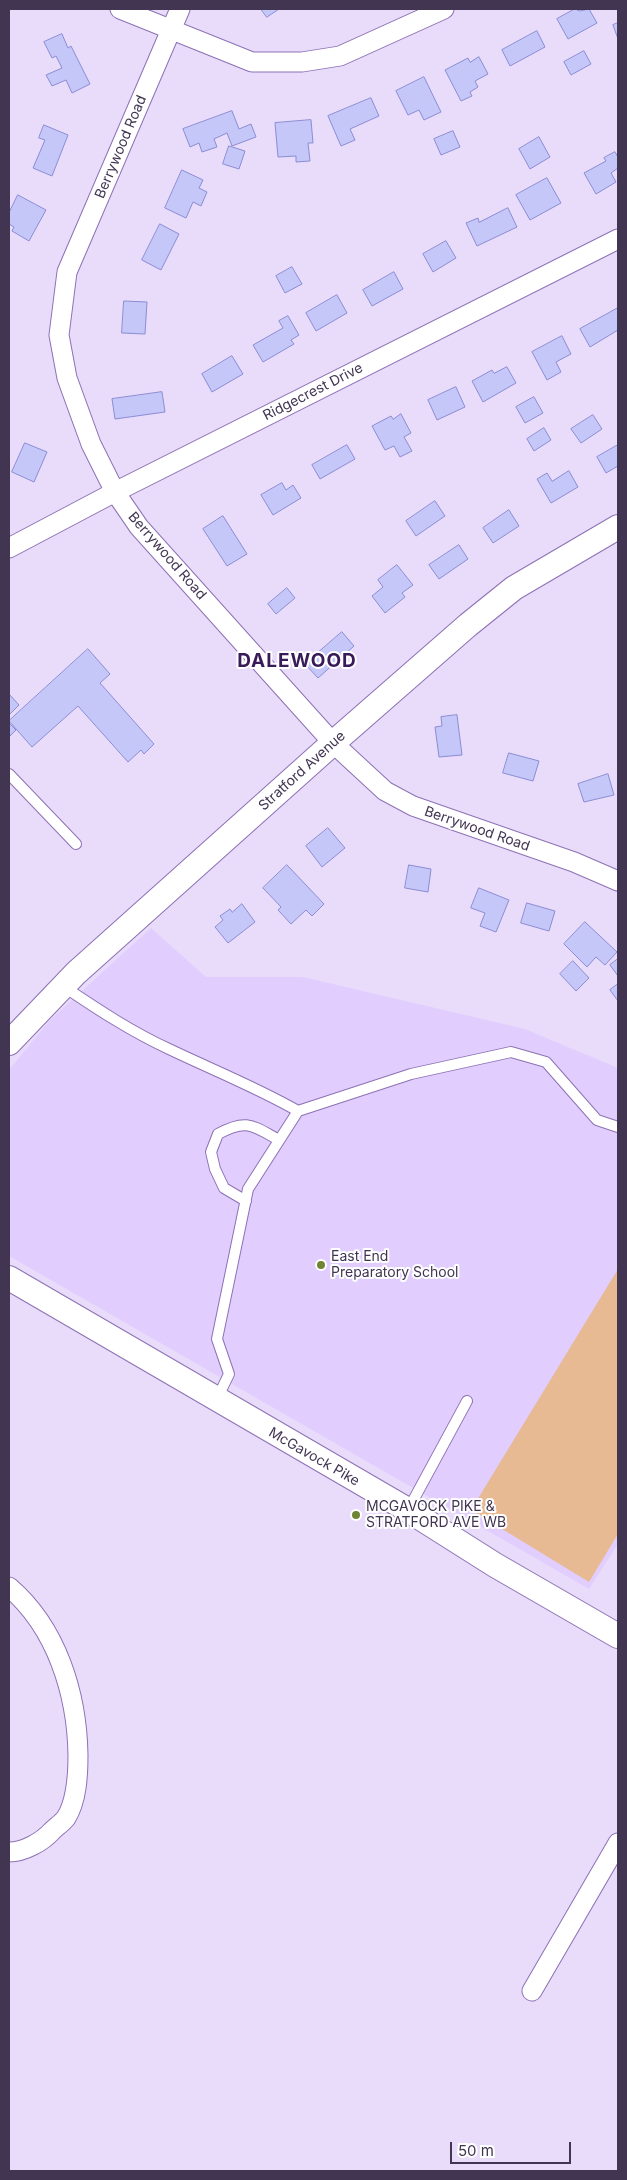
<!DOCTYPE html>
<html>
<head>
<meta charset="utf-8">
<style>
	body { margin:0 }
	#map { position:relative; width:627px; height:2180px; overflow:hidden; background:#e8dcfa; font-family:Inter,sans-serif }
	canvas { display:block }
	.frame { position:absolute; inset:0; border:10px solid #413552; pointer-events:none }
	.scale { position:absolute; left:450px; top:2142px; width:121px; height:22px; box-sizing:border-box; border:2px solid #413552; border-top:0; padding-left:6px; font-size:15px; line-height:18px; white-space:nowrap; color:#413552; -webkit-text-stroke:4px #fff; paint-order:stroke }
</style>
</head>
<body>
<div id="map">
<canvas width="627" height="2180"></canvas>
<div class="frame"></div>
<div class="scale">50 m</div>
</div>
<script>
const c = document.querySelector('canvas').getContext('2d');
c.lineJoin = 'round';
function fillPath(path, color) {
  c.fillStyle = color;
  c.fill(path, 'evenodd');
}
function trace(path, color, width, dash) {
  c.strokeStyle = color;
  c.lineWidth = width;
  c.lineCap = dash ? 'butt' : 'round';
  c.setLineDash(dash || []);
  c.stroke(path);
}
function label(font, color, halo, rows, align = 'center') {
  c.font = font + ' Inter,sans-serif';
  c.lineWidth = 4;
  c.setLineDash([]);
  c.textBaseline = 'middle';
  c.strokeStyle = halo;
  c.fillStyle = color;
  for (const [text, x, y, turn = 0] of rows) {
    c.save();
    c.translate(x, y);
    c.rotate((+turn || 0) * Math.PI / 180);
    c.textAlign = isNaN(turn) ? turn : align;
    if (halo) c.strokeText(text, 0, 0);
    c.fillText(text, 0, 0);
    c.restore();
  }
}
const built = new Path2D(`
	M151 928 206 977H303L525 1029 618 1068V1544L589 1589 9 1256V1070L50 1020Z`);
const green = new Path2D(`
	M618 1269V1534L589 1582 471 1510Z`);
const building = new Path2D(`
	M261 9H279L267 17Z
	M575 9 580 11 589 9 597 23 568 39 557 19Z
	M618 23V39L613 25Z
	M537 31 545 47 510 66 502 50Z
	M62 34 68 48 71 46 90 84 72 93 66 80 52 86 46 75 62 68 56 56 52 58 44 42Z
	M584 51 591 64 571 75 564 62Z
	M479 57 488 74 475 81 478 87 470 92 472 96 461 101 445 70 468 58 470 62Z
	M424 77 441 112 424 120 419 110 408 115 396 91Z
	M371 98 379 116 350 129 355 140 341 146 328 116Z
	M232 111 239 129 251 124 256 137 232 146 227 133 214 139 217 147 202 152 199 143 190 147 183 129Z
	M311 120 313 143H308L310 161 296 162V156L278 157 275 123Z
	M44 125 68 135 52 176 33 168 45 140 39 138Z
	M453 131 460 147 441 155 434 139Z
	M539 137 550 157 530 169 519 149Z
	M229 146 245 151 239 169 223 164Z
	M615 152 618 157V168L611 173 616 182 596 194 584 173 606 161 604 158Z
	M182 170 203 180 199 188 207 192 201 206 193 202 186 218 165 208Z
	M547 178 561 203 530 220 516 195Z
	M18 195 46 210 29 241 12 231 14 227 9 224V213Z
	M508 208 517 227 477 246 466 223 478 218 479 222Z
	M160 224 179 234 161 270 142 260Z
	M446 241 456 258 433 272 423 254Z
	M292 267 302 284 285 293 276 276Z
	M394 272 403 289 372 306 363 290Z
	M337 295 347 313 316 331 306 313Z
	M124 301 147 302 145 334 122 333Z
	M618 308V330L590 347 580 329Z
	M288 316 299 335 291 340 294 344 263 362 253 345 283 328 279 321Z
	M562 336 571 354 556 362 561 372 547 380 532 352Z
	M232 356 243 374 212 392 202 374Z
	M507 367 516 383 483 402 472 381 492 370 494 373Z
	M456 387 465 407 437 420 428 400Z
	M162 392 165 412 115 419 112 399Z
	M534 397 543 413 525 423 516 407Z
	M401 414 411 433 404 437 412 451 400 457 394 446 385 450 372 426 391 416 393 419Z
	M593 415 602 429 581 443 571 429Z
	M544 428 551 440 534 451 527 439Z
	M25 443 47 452 34 482 12 472Z
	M347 445 355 459 320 479 312 465Z
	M618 445V466L606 473 597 457Z
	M569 471 578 487 551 503 537 479 547 473 552 481Z
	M282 483 286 490 293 485 301 498 273 515 261 495Z
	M435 501 445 516 416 536 406 521Z
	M509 510 519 526 493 543 483 528Z
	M223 516 247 554 227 566 203 529Z
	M459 545 468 559 439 579 429 565Z
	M397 565 413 585 402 593 405 597 385 613 372 596 383 587 378 580Z
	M287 588 295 598 276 614 268 604Z
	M342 632 354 646 318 678 305 664Z
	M88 649 110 674 100 683 154 744 144 754 141 750 128 762 78 706 32 747 9 721Z
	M9 694 19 705 9 715Z
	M457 715 462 755 439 757 435 727 442 726 441 717Z
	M9 723 16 730 9 737Z
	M509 753 539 761 533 781 503 773Z
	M608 774 614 795 584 802 578 784Z
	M328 828 345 848 322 867 306 846Z
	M287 865 324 904 312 916 306 910 291 924 278 910 281 907 263 888Z
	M409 865 431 869 428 892 405 888Z
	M479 888 509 900 496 932 480 926 485 913 471 908Z
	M527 903 555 911 549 931 521 923Z
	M242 904 255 922 228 943 215 927 223 920 220 916 230 909 232 912Z
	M585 922 617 952 605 965 596 957 587 967 564 944Z
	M618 959V976L610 965Z
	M573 961 589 978 576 991 560 974Z
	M618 984V1001L610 990Z`);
const service = new Path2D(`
	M9 774 76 844
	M63 986C97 1009 132 1032 169 1049 213 1070 256 1087 298 1111L248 1189 217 1339 229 1374 217 1399
	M298 1111 411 1074 511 1052 546 1062 597 1120 618 1127
	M246 1201 224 1188 215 1169 211 1152 218 1134C247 1118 253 1126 279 1140
	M408 1510 467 1401`);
const minor = new Path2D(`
	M120 9 252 62H302L340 56 444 9
	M180 9 67 272 59 335 67 378 91 444 115 492 139 527 333 743 385 791 413 806 574 862 618 881
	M9 548 115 492 618 239
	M9 1587C57 1628 77 1694 78 1755 78 1775 77 1800 66 1818 62 1823 56 1827 52 1831 42 1842 24 1852 9 1852
	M532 1991 618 1843`);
const tertiary = new Path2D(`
	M9 1043 76 973 333 743 468 625 514 588 618 527
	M9 1278 408 1510 495 1565 618 1636`);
const markers = [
	[321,1265,5,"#6f8435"],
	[356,1515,5,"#6f8435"]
];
const streetNames = [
	["Berrywood Road",121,147,-67],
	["Ridgecrest Drive",313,392,-27],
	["Berrywood Road",167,556,49],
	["Stratford Avenue",302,771,-42],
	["Berrywood Road",477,829,19],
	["McGavock Pike",314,1457,30]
];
const poiNames = [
	["East End",331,1257],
	["Preparatory School",331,1273],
	["MCGAVOCK PIKE &",366,1507],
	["STRATFORD AVE WB",366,1523]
];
const districtNames = [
	["DALEWOOD",297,661]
];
fillPath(built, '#e1ceff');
fillPath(green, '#e7ba93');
fillPath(building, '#c4c7f8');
trace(building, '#8b8cd3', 1);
trace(service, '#8d71b5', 12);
trace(minor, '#8d71b5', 21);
trace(tertiary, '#8d71b5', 26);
trace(service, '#fff', 10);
trace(minor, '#fff', 19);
trace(tertiary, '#fff', 24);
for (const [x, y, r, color] of markers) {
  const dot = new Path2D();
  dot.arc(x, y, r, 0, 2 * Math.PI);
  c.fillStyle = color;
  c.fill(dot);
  trace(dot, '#fff', 2);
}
label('14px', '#413552', '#fff', streetNames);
label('14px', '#413552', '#fff', poiNames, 'left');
c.letterSpacing = '1px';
label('bold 19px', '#381b58', '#fff', districtNames);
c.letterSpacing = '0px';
</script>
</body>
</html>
